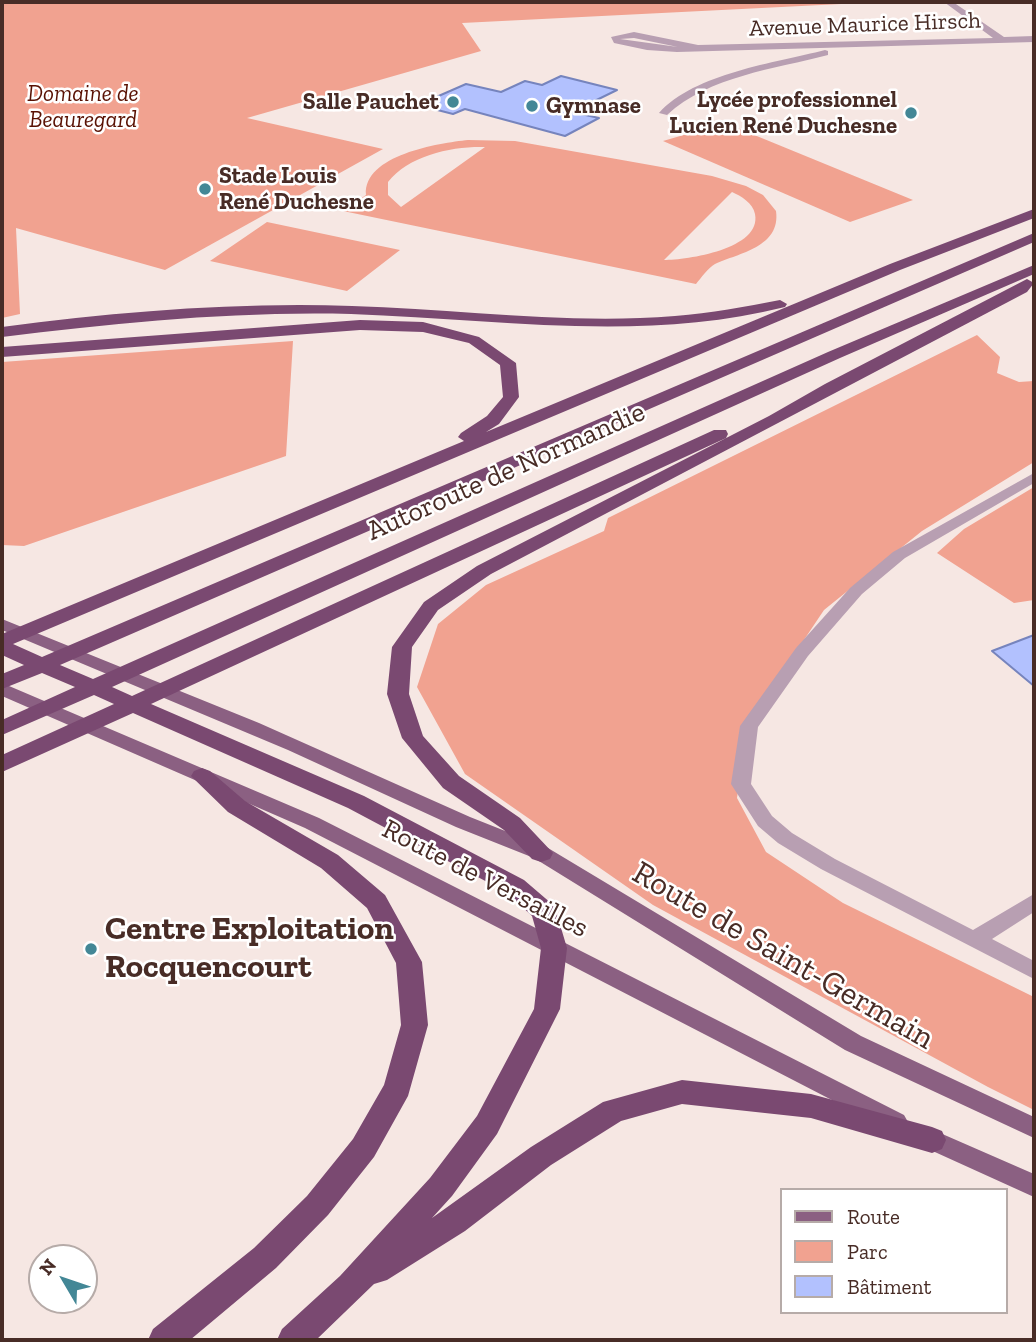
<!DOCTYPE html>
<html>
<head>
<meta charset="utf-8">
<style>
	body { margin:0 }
	#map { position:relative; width:1036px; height:1342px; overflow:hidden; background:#f6e7e3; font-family:"Zilla Slab",serif }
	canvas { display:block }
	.frame { position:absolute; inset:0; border:4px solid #482c26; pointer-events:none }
	.legend { position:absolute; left:780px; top:1188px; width:228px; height:126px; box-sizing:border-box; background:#fff; border:2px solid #b6aba8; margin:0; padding:9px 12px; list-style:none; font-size:21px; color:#482c26 }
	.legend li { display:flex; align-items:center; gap:14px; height:35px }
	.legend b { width:35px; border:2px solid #b6aba8 }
	.north { position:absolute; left:28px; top:1244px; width:70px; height:70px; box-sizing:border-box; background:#fff; border:2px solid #b6aba8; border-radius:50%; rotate:309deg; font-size:19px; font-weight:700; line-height:28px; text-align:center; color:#482c26 }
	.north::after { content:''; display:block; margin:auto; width:24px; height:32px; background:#438796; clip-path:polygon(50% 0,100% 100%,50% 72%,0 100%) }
</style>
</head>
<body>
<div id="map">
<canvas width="1036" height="1342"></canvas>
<div class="frame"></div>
<ul class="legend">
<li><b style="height:9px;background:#8b6082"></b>Route</li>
<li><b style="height:19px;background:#f1a290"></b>Parc</li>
<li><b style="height:19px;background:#b2c1fe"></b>Bâtiment</li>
</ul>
<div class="north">N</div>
</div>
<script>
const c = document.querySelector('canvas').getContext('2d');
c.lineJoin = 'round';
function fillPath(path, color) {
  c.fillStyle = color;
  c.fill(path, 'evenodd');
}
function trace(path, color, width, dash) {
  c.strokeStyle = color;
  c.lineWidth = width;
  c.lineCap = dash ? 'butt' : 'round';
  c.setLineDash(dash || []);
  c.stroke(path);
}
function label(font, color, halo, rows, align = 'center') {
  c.font = font + ' "Zilla Slab",serif';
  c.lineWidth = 5;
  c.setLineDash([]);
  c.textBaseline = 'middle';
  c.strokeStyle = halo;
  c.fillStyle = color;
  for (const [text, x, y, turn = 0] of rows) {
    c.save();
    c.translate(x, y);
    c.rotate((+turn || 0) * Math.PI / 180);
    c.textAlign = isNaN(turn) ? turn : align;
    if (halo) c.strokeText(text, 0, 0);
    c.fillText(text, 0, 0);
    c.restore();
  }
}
const green = new Path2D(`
	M2 2H881L462 23 481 51 247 118 383 149 165 270 16 228 20 314 2 318Z
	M725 123 913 200 850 222 663 141Z
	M468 140 515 141 712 176 746 186 763 195 776 211C781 247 739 253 715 264 708 268 701 278 696 284L343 211 366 195C363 155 439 143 468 140ZM485 147 401 207 388 195V182C409 155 453 146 485 147ZM732 192C741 196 753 203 755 214 762 249 687 260 664 260Z
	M267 222 400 250 347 291 210 261Z
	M977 335 1000 357 997 373 1019 382 1034 381V462L922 531 824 610 747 725 737 798 766 852 843 903 1034 997V1110L988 1087 653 905 465 774 417 687 438 624 486 585 604 531 608 518Z
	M293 341 286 456 24 546 2 545V362Z
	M1034 487V600L1014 603 937 553 964 529Z`);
const building = new Path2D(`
	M561 76 617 90 572 112 599 118 565 136 465 109 453 114 418 105 466 84 501 92 525 81 542 85Z
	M1034 635V686L992 651Z`);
const minor = new Path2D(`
	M944 2H953L1004 37 1034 36V42L677 52 647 50 614 43 611 37 634 32 698 45 993 38ZM634 38 678 47 620 39Z
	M825 50 828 51V55C775 69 709 76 667 115L659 113C695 73 775 63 825 50Z
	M1034 473V483L905 558 862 594 808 656 758 727 751 784 772 816 792 833 835 859 973 930 1034 894V912L992 939 1034 961V979L821 869 778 843 758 826 731 784 740 726 796 648 850 588 893 552Z`);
const major = new Path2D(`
	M2 619 259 723 470 817 548 848 861 1036 1034 1117V1138L845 1050 534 858 456 827 288 750 2 630Z
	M2 683 319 818 904 1115 908 1122 904 1129 896 1132 888 1129 305 828 2 696Z
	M924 1126 1034 1174V1197L915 1143 912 1136 915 1129Z`);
const highway = new Path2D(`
	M1034 209V218L900 270 13 644 42 657 1034 233V242L60 665 93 679 828 352 1034 265V274L840 358 112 687 132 696 714 430H726L728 434 726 438 151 704 364 796 524 880 552 904 556 911 567 948 560 1009 497 1134 452 1196 432 1218 531 1147 603 1102 682 1080 811 1094 932 1127 942 1131 946 1140 942 1149 932 1153 811 1118 682 1104 621 1121 551 1165 465 1231 387 1280 374 1284 316 1340H277L282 1329 340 1276 430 1178 477 1116 534 1009 541 948 532 916 506 892 348 808 133 713 2 772V755L114 704 94 695 2 735V720L75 687 42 673 2 689V674L24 665 2 655V634L464 441 458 437 461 433 487 416 503 397 500 365 469 343 423 332 360 330 2 357V347L360 320 423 322 479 337 516 363 519 397 499 424 486 432 890 264Z
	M1027 279 1034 283 1027 292 491 574 438 610 412 647 409 694 423 736 459 776 520 818 553 853 550 859 541 862 532 859 504 830 443 788 402 738 387 694 392 647 424 602 477 566 769 416 825 384Z
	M780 300 787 304 785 307C642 343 497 319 351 314 234 311 118 323 2 337V327C118 312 234 302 352 306 459 309 567 325 675 316 711 313 745 307 780 300Z
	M202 768 210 771 245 801 338 855 385 895 422 962 428 1025 408 1096 374 1157 328 1215 276 1268 190 1340H148L153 1329 254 1248 307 1196 353 1139 384 1085 401 1025 396 963 367 908 321 868 228 812 191 776 194 771Z`);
const markers = [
	[453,102,7,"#438796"],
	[532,106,7,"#438796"],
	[911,113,7,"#438796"],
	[205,189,7,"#438796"],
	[91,949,7,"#438796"]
];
const farStreetnames = [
	["Avenue Maurice Hirsch",865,25,-2]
];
const farParknames = [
	["Domaine de",83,94],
	["Beauregard",83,120]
];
const farPoinames = [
	["Lycée professionnel",897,100],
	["Lucien René Duchesne",897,126],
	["Salle Pauchet",439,102],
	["Gymnase",546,106,"left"],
	["Stade Louis",219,176,"left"],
	["René Duchesne",219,202,"left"]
];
const streetNames = [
	["Autoroute de Normandie",506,472,-24],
	["Route de Versailles",485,879,27]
];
const nearPoinames = [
	["Centre Exploitation",105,930],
	["Rocquencourt",105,968]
];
const nearStreetnames = [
	["Route de Saint-Germain",783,956,30]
];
fillPath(green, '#f1a290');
fillPath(building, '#b2c1fe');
trace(building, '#7684bd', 2);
fillPath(minor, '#b89fb2');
fillPath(major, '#8b6082');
fillPath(highway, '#7a4971');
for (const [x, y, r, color] of markers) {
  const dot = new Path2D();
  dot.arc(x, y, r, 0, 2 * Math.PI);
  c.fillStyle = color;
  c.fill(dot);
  trace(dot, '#fff', 2.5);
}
label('23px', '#482c26', '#fff', farStreetnames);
label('italic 23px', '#591103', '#fff', farParknames);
label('bold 23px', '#482c26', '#fff', farPoinames, 'right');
label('28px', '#482c26', '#fff', streetNames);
label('bold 33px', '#482c26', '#fff', nearPoinames, 'left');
label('33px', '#482c26', '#fff', nearStreetnames);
</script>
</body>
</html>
